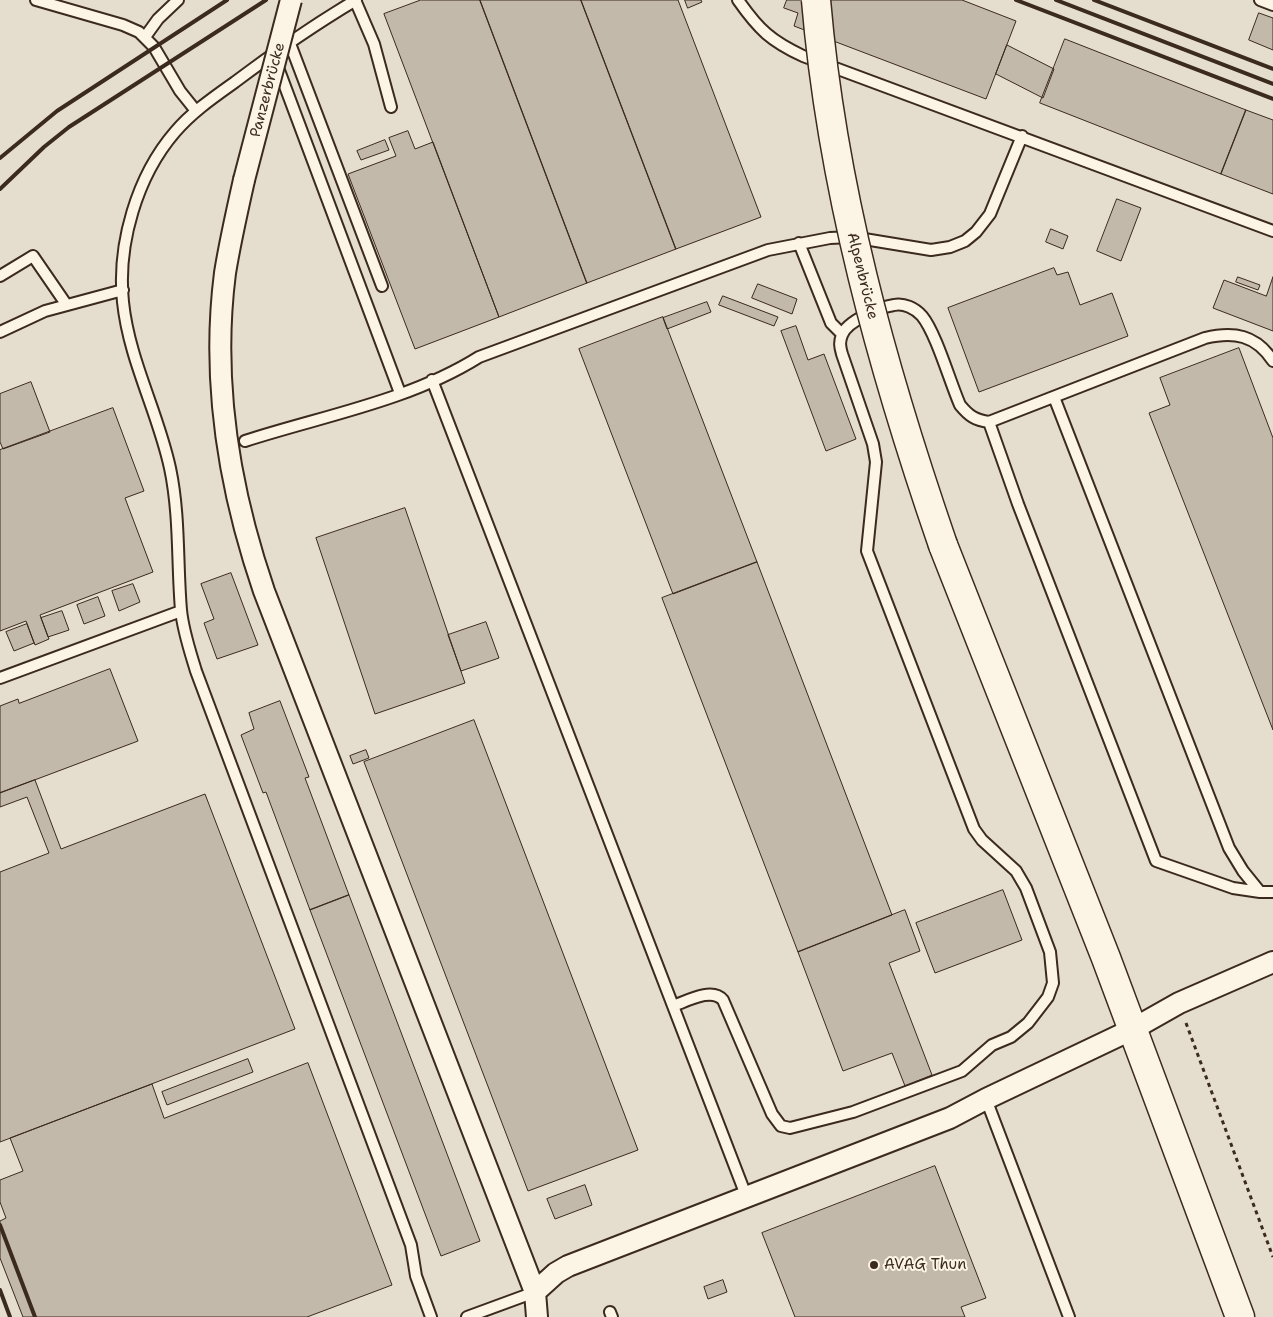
<!DOCTYPE html>
<html>
<head>
<meta charset="utf-8">
<style>
	body { margin:0 }
	canvas { display:block; background:#f4eddd }
</style>
</head>
<body>
<canvas width="1273" height="1317"></canvas>
<script>
const c = document.querySelector('canvas').getContext('2d');
c.lineJoin = 'round';
function fillPath(path, color) {
  c.fillStyle = color;
  c.fill(path, 'evenodd');
}
function trace(path, color, width, dash) {
  c.strokeStyle = color;
  c.lineWidth = width;
  c.lineCap = dash ? 'butt' : 'round';
  c.setLineDash(dash || []);
  c.stroke(path);
}
function label(font, color, halo, rows, align = 'center') {
  c.font = font + ' "Shantell Sans",sans-serif';
  c.lineWidth = 4;
  c.setLineDash([]);
  c.textBaseline = 'middle';
  c.strokeStyle = halo;
  c.fillStyle = color;
  for (const [text, x, y, turn = 0] of rows) {
    c.save();
    c.translate(x, y);
    c.rotate((+turn || 0) * Math.PI / 180);
    c.textAlign = isNaN(turn) ? turn : align;
    if (halo) c.strokeText(text, 0, 0);
    c.fillText(text, 0, 0);
    c.restore();
  }
}
const built = new Path2D(`
	M0 0H1273V1317H0Z`);
const building = new Path2D(`
	M421 0H480L587 283 499 317 384 14Z
	M480 0H581L676 249 587 283Z
	M581 0H678L761 217 676 249Z
	M685 0H701L702 2 688 8Z
	M787 0H962L1016 21 986 99 794 26 798 13 784 8Z
	M1259 13 1273 18V50L1249 40Z
	M1065 39 1246 110 1221 174 1040 103Z
	M1007 45 1054 69 1043 98 996 74Z
	M1246 110 1273 120V194L1221 174Z
	M408 131 415 149 433 142 499 317 415 349 348 174 396 156 389 138Z
	M385 140 389 150 361 160 357 151Z
	M1117 199 1141 208 1121 261 1097 251Z
	M1051 229 1068 236 1063 249 1046 242Z
	M1054 268 1057 275 1068 272 1080 305 1112 293 1128 336 979 392 948 308Z
	M1238 277 1260 285 1258 290 1236 282Z
	M1273 277V331L1213 308 1224 280 1266 296Z
	M758 284 797 299 792 314 752 298Z
	M723 296 778 317 774 326 719 305Z
	M707 302 711 312 667 329 663 318Z
	M663 317 757 562 673 594 579 349Z
	M796 326 808 360 824 354 856 439 826 451 781 331Z
	M1239 348 1273 438V730L1149 413 1170 405 1160 378Z
	M31 382 50 432 3 449 0 442V394Z
	M113 408 144 491 125 498 153 572 40 615 49 639 35 645 26 621 0 631V450Z
	M405 508 465 683 375 714 316 538Z
	M757 562 892 915 798 952 662 598Z
	M231 573 258 645 217 659 204 623 214 619 201 584Z
	M133 584 140 602 119 611 112 591Z
	M98 597 105 616 84 624 77 605Z
	M62 611 69 630 48 637 41 618Z
	M486 622 499 658 461 671 448 635Z
	M27 624 34 643 14 651 6 632Z
	M110 669 138 741 0 793V706L18 699 19 703Z
	M280 701 309 777 305 778 349 895 310 910 266 792 263 793 241 735 254 729 249 713Z
	M474 720 638 1150 528 1191 364 762Z
	M366 750 369 758 353 764 350 756Z
	M35 780 61 849 205 794 295 1029 0 1142V872L49 853 27 797 0 807V793Z
	M1003 890 1022 940 935 973 916 923Z
	M349 895 480 1241 441 1256 310 910Z
	M905 910 920 951 889 963 932 1075 905 1086 892 1053 843 1071 798 952Z
	M248 1059 253 1072 167 1105 162 1092Z
	M308 1063 392 1285 307 1317H23L0 1258V1221L6 1218 0 1202V1180L23 1171 10 1138 152 1084 164 1118Z
	M935 1166 986 1298 961 1307 965 1317H795L762 1233Z
	M585 1185 592 1205 555 1219 547 1199Z
	M723 1280 727 1292 708 1299 704 1287Z`);
const path = new Path2D(`
	M1186 1023 1273 1257`);
const service = new Path2D(`
	M36 0 123 25 139 32 154 47 180 91 196 111
	M355 0 374 44 391 107
	M356 0C314 25 275 52 235 82 214 97 192 112 175 132 137 176 117 244 123 302 129 360 158 412 170 468 180 515 177 563 181 610 183 631 190 651 196 671L411 1245 416 1276 431 1317
	M738 0C759 30 771 41 803 56L1273 231
	M1260 0 1273 5
	M145 37 158 19 178 0
	M289 41 382 286
	M277 65 400 393
	M799 243 831 323 842 334
	M0 276 33 256 66 304
	M0 332 45 311 123 290
	M432 380 747 1198
	M1054 397 1229 848 1243 871 1260 892H1273
	M989 422 1018 504 1156 861 1233 888 1260 892
	M245 441C322 416 409 401 479 357L768 250 830 238 852 237 931 250 950 247 965 241 976 232 990 214 1022 136
	M0 678 181 611
	M673 1006C687 1001 712 987 723 1000L772 1114 781 1126 790 1128 853 1112 962 1071 992 1045 1011 1037 1028 1023 1048 997 1053 983 1050 952 1026 888 1016 871 982 840 974 829 867 551 876 462 873 444 842 354C840 347 839 342 842 335 847 321 880 307 894 305 904 303 915 308 922 316 936 333 950 382 960 405 969 416 975 420 989 422L1205 338C1234 331 1256 335 1273 361
	M986 1099 1069 1317
	M610 1312 612 1317
	M467 1317 535 1292`);
const minor = new Path2D(`
	M244 180C237 211 230 242 225 273 211 382 229 489 264 591L535 1292 537 1317
	M535 1292 556 1273 568 1266 950 1118 986 1099 1133 1029 1179 1003 1273 962`);
const secondary = new Path2D(`
	M943 545 1106 958 1240 1317`);
const rail = new Path2D(`
	M1016 0 1273 99
	M1056 0 1273 84
	M1094 0 1273 69
	M0 158 57 111 227 0
	M0 189 44 147 69 127 266 0
	M0 1225 35 1317
	M0 1290 10 1317`);
const minorBridge = new Path2D(`
	M244 180 291 0`);
const secondaryBridge = new Path2D(`
	M816 0C832 188 882 368 943 545`);
const markers = [
	[874,1265,5,"#3b2a1e"]
];
const streetNames = [
	["Panzerbrücke",268,90,-75],
	["Alpenbrücke",862,276,76]
];
const poiNames = [
	["AVAG Thun",884,1265]
];
fillPath(built, '#e5ddce');
fillPath(building, '#c3b9aa');
trace(building, '#3b2a1e', 1);
trace(service, '#3b2a1e', 14);
trace(minor, '#3b2a1e', 24);
trace(secondary, '#3b2a1e', 31);
trace(path, '#3b2a1e', 3, [4, 4]);
trace(service, '#fcf5e5', 10);
trace(minor, '#fcf5e5', 20);
trace(secondary, '#fcf5e5', 28);
trace(rail, '#3b2a1e', 4);
trace(minorBridge, '#3b2a1e', 24, []);
trace(secondaryBridge, '#3b2a1e', 31, []);
trace(minorBridge, '#fcf5e5', 20);
trace(secondaryBridge, '#fcf5e5', 28);
for (const [x, y, r, color] of markers) {
  const dot = new Path2D();
  dot.arc(x, y, r, 0, 2 * Math.PI);
  c.fillStyle = color;
  c.fill(dot);
  trace(dot, '#fcf5e5', 2);
}
label('15px', '#3b2a1e', '#fcf5e5', streetNames);
label('15px', '#3b2a1e', '#fcf5e5', poiNames, 'left');
</script>
</body>
</html>
